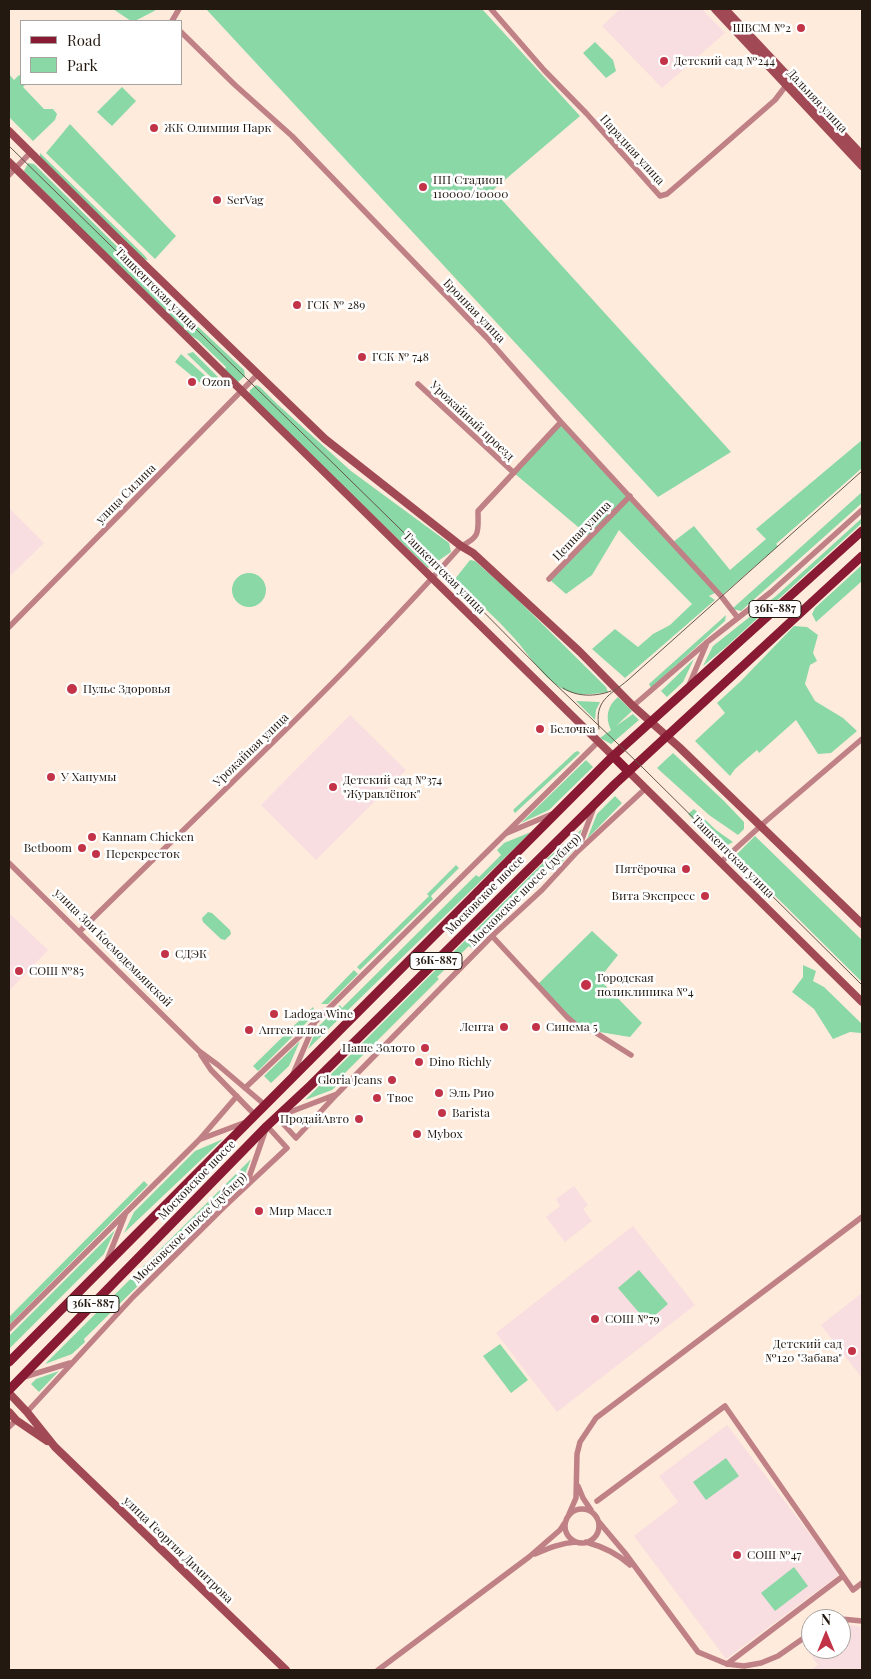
<!DOCTYPE html>
<html>
<head>
<meta charset="utf-8">
<style>
	body { margin:0 }
	#map { position:relative; width:871px; height:1679px; overflow:hidden; background:#ffebdb; font-family:"Playfair Display",serif }
	canvas { display:block }
	.frame { position:absolute; inset:0; border:10px solid #241910; pointer-events:none }
	.legend { position:absolute; left:20px; top:20px; width:162px; height:65px; box-sizing:border-box; background:#fff; border:1px solid #a7a39f; margin:0; padding:6px 9px; list-style:none; font-size:15px; color:#241910 }
	.legend li { display:flex; align-items:center; gap:10px; height:25px }
	.legend b { width:25px; border:1px solid #a7a39f }
	.north { position:absolute; left:801px; top:1609px; width:50px; height:50px; box-sizing:border-box; background:#fff; border:1px solid #a7a39f; border-radius:50%; rotate:0deg; font-size:14px; font-weight:700; line-height:20px; text-align:center; color:#241910 }
	.north::after { content:''; display:block; margin:auto; width:18px; height:22px; background:#c33347; clip-path:polygon(50% 0,100% 100%,50% 72%,0 100%) }
</style>
</head>
<body>
<div id="map">
<canvas width="871" height="1679"></canvas>
<div class="frame"></div>
<ul class="legend">
<li><b style="height:6px;background:#881b33"></b>Road</li>
<li><b style="height:14px;background:#8ad8a6"></b>Park</li>
</ul>
<div class="north">N</div>
</div>
<script>
const c = document.querySelector('canvas').getContext('2d');
c.lineJoin = 'round';
function fillPath(path, color) {
  c.fillStyle = color;
  c.fill(path, 'evenodd');
}
function trace(path, color, width, dash) {
  c.strokeStyle = color;
  c.lineWidth = width;
  c.lineCap = dash ? 'butt' : 'round';
  c.setLineDash(dash || []);
  c.stroke(path);
}
function label(font, color, halo, rows, align = 'center') {
  c.font = font + ' "Playfair Display",serif';
  c.lineWidth = 5;
  c.setLineDash([]);
  c.textBaseline = 'middle';
  c.strokeStyle = halo;
  c.fillStyle = color;
  for (const [text, x, y, turn = 0] of rows) {
    c.save();
    c.translate(x, y);
    c.rotate((+turn || 0) * Math.PI / 180);
    c.textAlign = isNaN(turn) ? turn : align;
    if (halo) c.strokeText(text, 0, 0);
    c.fillText(text, 0, 0);
    c.restore();
  }
}
const education = new Path2D(`
	M620 9H702L725 33 662 88 602 26Z
	M9 508 44 543 9 577Z
	M350 715 406 770 316 860 261 805Z
	M9 913 48 950 9 991Z
	M574 1186 588 1205 583 1209 592 1221 565 1242 546 1217 560 1206 556 1199Z
	M633 1226 695 1305 557 1412 496 1333Z
	M862 1293V1378L821 1325Z
	M727 1425 840 1574 726 1659 634 1536 678 1502 659 1476Z
	M850 1625 862 1627V1670H810L818 1665 807 1650 811 1648V1649H841V1626Z`);
const green = new Path2D(`
	M113 9H158L135 21H131Z
	M206 9H482L580 116 493 190 731 452 658 497Z
	M595 42 613 60 616 71 606 78 583 53Z
	M9 74 14 80 19 75 21 76V84H26L23 87 44 109H53L57 114 55 120 33 141 9 117Z
	M122 87 136 101 112 126 97 112Z
	M70 124 176 236 155 259 46 153Z
	M40 153 145 256 148 260 142 259 40 157Z
	M28 163 34 164 192 321 244 370 245 376 238 382 233 380 225 369 226 367 198 340 182 330 24 171Z
	M193 352 218 377 214 380 187 354Z
	M181 354 210 380 204 386 175 362Z
	M256 385 260 387 276 403 351 471 449 543 451 552 428 568 249 395 250 390Z
	M561 422 673 542 694 526 730 570 766 539 756 529 862 440V468L776 544 778 546 721 596 717 592 709 596 715 600 625 678 592 649 615 629 638 647 653 634 670 625 692 604 619 530 592 575 566 594 549 579 590 537 514 473Z
	M862 492V503L741 611 732 609Z
	M862 518V523L727 646 703 666 713 646 776 596Z
	M470 560 475 561 511 593 606 687 608 692C595 694 583 696 570 692 546 684 531 657 515 639 496 618 475 599 455 579Z
	M862 565V581L816 622 812 614 815 608Z
	M232 590a17 17 0 1 1 34 0a17 17 0 1 1-34 0Z
	M726 615 725 621 651 688 649 684Z
	M794 626 807 627 818 635 813 653 817 661 810 665 805 684 815 701 843 718 857 731 831 753 818 754 796 720 759 753 757 750 735 769 730 776 695 741 725 713 717 703 741 681Z
	M694 659 683 682 667 697 661 691Z
	M618 697 632 711 616 726 633 714 639 720 611 744 600 738 611 730C605 718 607 706 618 697Z
	M576 701 600 702 596 710 595 720Z
	M578 751 580 753 515 813 513 810 575 752Z
	M673 753 724 801 744 822V829L738 835 709 815 657 768Z
	M586 760 593 767 549 810 521 823Z
	M615 796 622 803 587 839 597 814Z
	M694 809 716 830 733 842 722 848 688 814Z
	M582 829 573 851 556 868 554 866 471 948 469 946 437 977 439 979 344 1074 345 1078 332 1090 305 1100 550 856Z
	M531 832 308 1049 317 1028 340 1005 342 1008 476 875 479 877 501 855 497 850 504 843Z
	M755 836 862 940V982L735 856Z
	M456 865 459 868 431 896 433 899 360 970 357 967 429 896 427 894Z
	M208 912 212 913 230 930 231 934 225 940 221 939 203 922 202 918Z
	M592 931 618 955 599 979 642 1023 630 1037 593 1031 576 1024 537 985Z
	M803 965 816 971 813 981 824 987 862 1024V1037L861 1033 850 1032 833 1039 814 1009 792 992 803 977Z
	M354 970 358 974 328 1004H321Z
	M313 1007 315 1012 313 1016 258 1071 253 1066Z
	M300 1041 289 1066 271 1083 264 1076Z
	M223 1139 124 1233 134 1212 195 1151Z
	M251 1159 241 1184 84 1339 85 1342 72 1354 45 1364Z
	M144 1181 148 1185 9 1325V1317Z
	M115 1230 104 1254 9 1349V1336Z
	M639 1270 668 1304 647 1322 618 1288Z
	M500 1344 528 1380 511 1393 483 1356Z
	M59 1371 39 1392 31 1384 36 1379Z
	M726 1458 739 1476 706 1500 693 1482Z
	M794 1567 808 1586 775 1611 761 1593Z`);
const street = new Path2D(`
	M491 9 544 70 587 114 660 196 667 194 681 182 775 100 788 83
	M172 21 179 9
	M181 32 235 85 292 136 487 338 561 422 721 596 738 618
	M9 175 31 152
	M418 384 514 473
	M549 579 630 496
	M9 627 258 374
	M689 685 706 645
	M633 706 706 643 771 592 862 510
	M507 833 552 814
	M578 850 594 807
	M721 862 766 821 862 739
	M9 863 199 1051 218 1065 265 1105
	M79 932C208 805 341 681 461 546 481 537 478 531 478 511L561 422
	M492 936 567 1017 581 1029 593 1031 631 1055
	M201 1055 211 1070 255 1115
	M293 1074 314 1025
	M245 1088 316 1021 597 743
	M337 1094 277 1117 296 1138 337 1094 492 936 542 890 577 852 646 788
	M201 1139 246 1122
	M106 1263 125 1215
	M9 1329 199 1140 237 1096
	M24 1377 70 1363
	M27 1412 133 1297 225 1206 287 1148 267 1126 246 1186
	M9 1427 16 1420
	M578 1486 583 1498 591 1510
	M597 1501 725 1406 853 1590 862 1583
	M565 1526a17 17 0 1 1 34 0a17 17 0 1 1-34 0Z
	M569 1514 576 1498 577 1454 580 1442 596 1418 862 1217
	M599 1522 625 1553 698 1652 727 1664 744 1666 761 1663 778 1656 811 1633
	M586 1542C604 1547 617 1553 630 1565
	M535 1554C549 1548 561 1543 576 1542
	M841 1619 862 1621
	M727 1664 843 1576
	M378 1670 529 1557 560 1530 566 1521`);
const secondary = new Path2D(`
	M715 9 862 166
	M725 9 862 155
	M9 131 115 236 325 439 461 546 473 553 580 652 633 706 679 747 862 924
	M9 162 613 756
	M628 771 862 1002
	M9 1393 27 1412 55 1447 286 1670
	M9 1412 16 1420 47 1441`);
const primary = new Path2D(`
	M613 756 628 771
	M9 1362 613 756 862 531
	M9 1390 267 1126 311 1085 615 784 862 556`);
const tram = new Path2D(`
	M9 146 441 569 552 681 638 763 862 985
	M563 688C577 697 595 697 611 691
	M599 729C594 700 609 696 628 680L862 471`);
const markers = [
	[801,28,5,"#c33347"],
	[664,61,5,"#c33347"],
	[154,128,5,"#c33347"],
	[423,187,5,"#c33347"],
	[217,200,5,"#c33347"],
	[297,305,5,"#c33347"],
	[362,357,5,"#c33347"],
	[192,382,5,"#c33347"],
	[72,689,6,"#c33347"],
	[540,729,5,"#c33347"],
	[51,777,5,"#c33347"],
	[333,787,5,"#c33347"],
	[92,837,5,"#c33347"],
	[82,848,5,"#c33347"],
	[96,854,5,"#c33347"],
	[686,869,5,"#c33347"],
	[705,896,5,"#c33347"],
	[165,954,5,"#c33347"],
	[19,971,5,"#c33347"],
	[586,985,6,"#c33347"],
	[274,1014,5,"#c33347"],
	[504,1027,5,"#c33347"],
	[536,1027,5,"#c33347"],
	[249,1030,5,"#c33347"],
	[425,1048,5,"#c33347"],
	[419,1062,5,"#c33347"],
	[392,1080,5,"#c33347"],
	[439,1093,5,"#c33347"],
	[377,1098,5,"#c33347"],
	[442,1113,5,"#c33347"],
	[359,1119,5,"#c33347"],
	[417,1134,5,"#c33347"],
	[259,1211,5,"#c33347"],
	[595,1319,5,"#c33347"],
	[852,1351,5,"#c33347"],
	[737,1555,5,"#c33347"]
];
const shields = [
	[775,609,52],
	[436,961,52],
	[93,1304,52]
];
const shieldNames = [
	["36К-887",775,609],
	["36К-887",436,961],
	["36К-887",93,1304]
];
const poiNames = [
	["ШВСМ №2",791,28,"right"],
	["Детский сад №244",674,61],
	["ЖК Олимпия Парк",164,128],
	["ПП Стадион",433,180],
	["110000/10000",433,194],
	["SerVag",227,200],
	["ГСК № 289",307,305],
	["ГСК № 748",372,357],
	["Ozon",202,382],
	["Пульс Здоровья",83,689],
	["Белочка",550,729],
	["У Ханумы",61,777],
	["Детский сад №374",343,780],
	["\"Журавлёнок\"",343,794],
	["Kannam Chicken",102,837],
	["Betboom",72,848,"right"],
	["Перекресток",106,854],
	["Пятёрочка",676,869,"right"],
	["Вита Экспресс",695,896,"right"],
	["СДЭК",175,954],
	["СОШ №85",29,971],
	["Городская",597,978],
	["поликлиника №4",597,992],
	["Ladoga Wine",284,1014],
	["Лента",494,1027,"right"],
	["Синема 5",546,1027],
	["Аптек плюс",259,1030],
	["Наше Золото",415,1048,"right"],
	["Dino Richly",429,1062],
	["Gloria Jeans",382,1080,"right"],
	["Эль Рио",449,1093],
	["Твое",387,1098],
	["Barista",452,1113],
	["ПродайАвто",349,1119,"right"],
	["Mybox",427,1134],
	["Мир Масел",269,1211],
	["СОШ №79",605,1319],
	["Детский сад",842,1344,"right"],
	["№120 \"Забава\"",842,1358,"right"],
	["СОШ №47",747,1555]
];
const streetNames = [
	["Дальняя улица",817,101,47],
	["Парадная улица",632,150,48],
	["Ташкентская улица",156,289,45],
	["Бронная улица",474,311,46],
	["Урожайный проезд",472,421,43],
	["улица Силина",126,494,-45],
	["Цепная улица",582,531,-46],
	["Ташкентская улица",444,573,45],
	["Урожайная улица",251,750,-44],
	["Ташкентская улица",733,857,45],
	["Московское шоссе (дублер)",525,890,-45],
	["Московское шоссе",485,895,-45],
	["улица Зои Космодемьянской",113,948,45],
	["Московское шоссе",197,1180,-46],
	["Московское шоссе (дублер)",190,1228,-44],
	["улица Георгия Димитрова",178,1550,44]
];
fillPath(education, '#f8dde1');
fillPath(green, '#8ad8a6');
trace(street, '#bf8186', 5.5);
trace(secondary, '#a14a55', 8);
trace(primary, '#881b33', 9);
trace(tram, '#625449', 1);
for (const [x, y, r, color] of markers) {
  const dot = new Path2D();
  dot.arc(x, y, r, 0, 2 * Math.PI);
  c.fillStyle = color;
  c.fill(dot);
  trace(dot, '#fff', 2);
}
for (const [x, y, w] of shields) {
  const box = new Path2D();
  box.roundRect(x - w / 2, y - 8.5, w, 17, 4);
  c.fillStyle = '#fff';
  c.fill(box);
  trace(box, '#241910', 1);
}
label('bold 11px', '#241910', null, shieldNames);
label('12px', '#241910', '#fff', poiNames, 'left');
label('12px', '#241910', '#fff', streetNames);
</script>
</body>
</html>
